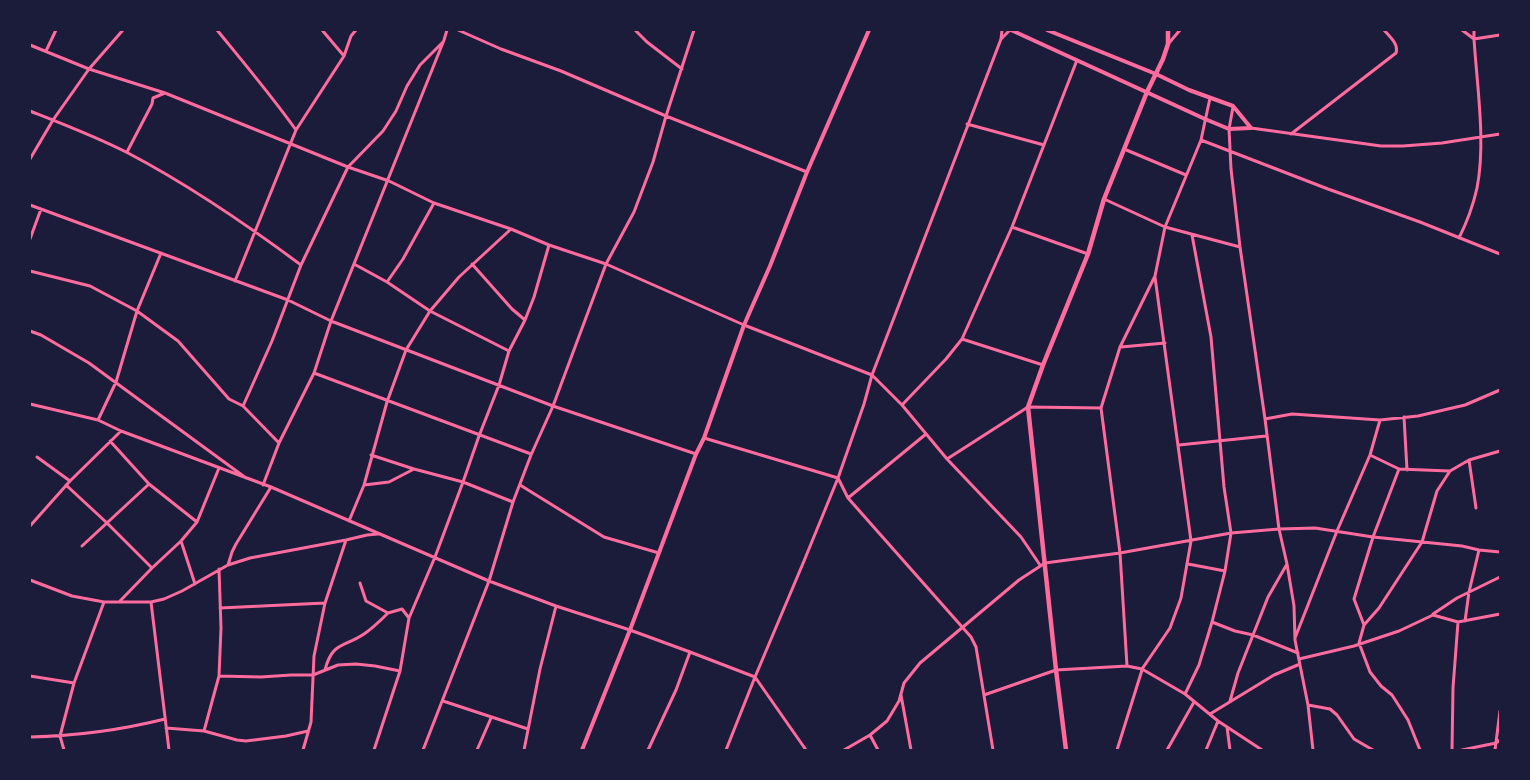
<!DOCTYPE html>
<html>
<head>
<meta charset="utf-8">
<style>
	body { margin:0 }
	#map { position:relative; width:1530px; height:780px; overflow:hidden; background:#1b1b3a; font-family:Mulish,sans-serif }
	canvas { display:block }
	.frame { position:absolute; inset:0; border:31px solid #1b1b3a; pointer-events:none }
</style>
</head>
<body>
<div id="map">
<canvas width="1530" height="780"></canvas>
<div class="frame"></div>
</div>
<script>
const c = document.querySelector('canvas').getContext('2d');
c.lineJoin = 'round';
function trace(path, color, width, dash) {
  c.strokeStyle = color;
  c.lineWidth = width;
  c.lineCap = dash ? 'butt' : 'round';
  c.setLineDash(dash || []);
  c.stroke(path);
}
const minor = new Path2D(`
	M217 30C244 63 271 95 296 130
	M322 30 344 56
	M458 30 501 49 561 71 666 116 807 172
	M635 30 647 42 682 69
	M1002 30 1001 39 1010 30
	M1474 30V39L1500 35
	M1169 43 1180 30
	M30 45 89 69 165 93 348 167 389 181 434 203 511 229 549 245 606 264 744 325 872 375 902 405 947 459 1021 537 1040 565
	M46 51 56 30
	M1233 107 1229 129 1231 169 1240 247 1265 419 1279 529 1287 564 1294 606 1295 640 1308 705 1313 750
	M30 111C63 124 97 137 128 153 189 185 246 224 301 265
	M967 124 1044 145
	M1251 128 1381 146H1403L1442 143 1500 134
	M1291 134 1396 53C1399 44 1389 36 1384 30
	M1201 140 1328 189 1420 222 1500 254
	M1124 149 1186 175
	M127 152 152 104 153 98 165 93
	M30 159 53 120 89 69 123 30
	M1104 199 1165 227 1240 247
	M30 205 288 300 331 321 553 406 696 454
	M1012 227 1088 254
	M1459 238C1467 222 1473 206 1477 188 1486 143 1477 86 1474 39L1462 30
	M30 239 41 209
	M354 264 387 282 430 311 509 351
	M472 264 512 309 525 320
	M30 271 90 286 137 311 178 341 229 399 243 406
	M235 281 296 130 344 56 351 36 356 30
	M387 282 403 259 434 203
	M30 331 41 335 89 363 246 478
	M962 339 1043 365
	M1121 347 1165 343
	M314 373 531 454
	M30 404 98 420 121 431 271 487 489 581 556 606 630 630 690 652 755 677 806 750
	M902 405 946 359 962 339 1012 227 1077 60
	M1404 417 1407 470
	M1265 419 1292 414 1380 420 1418 416 1465 405 1500 390
	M98 420 116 382 137 311 161 253
	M704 438 838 478 848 498 971 637 976 647 993 750
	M110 441 149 484
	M279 443 243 406 272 341 301 265 348 167 383 131 396 111 407 86 420 65 443 42
	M1179 445 1266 436
	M371 455 414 469 463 482 513 502
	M1370 455 1399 469 1449 471
	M37 457 70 481
	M947 459 1028 407 1101 408
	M1469 460 1476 508
	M66 485 107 523 152 568
	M263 485 279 443 314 373 331 321 444 40 447 30
	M364 485 389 482 414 469
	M520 485 604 537 659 553
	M848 498 926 434
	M349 521 364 485 387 402 406 350 430 311 459 277 511 229
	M30 526 70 481 121 431
	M181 541 195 584
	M82 546 149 484 197 522
	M1188 564 1225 571
	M228 565 232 552 236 544 271 487
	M30 580 72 596 104 602H151L164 599 182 591 228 565 250 558 346 540 367 535 378 534
	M360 583 366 601 388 613 402 609 409 618
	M120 601 152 568 181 541 197 522 219 468
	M151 602 169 750
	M220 608 325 603
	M1433 614 1457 598 1500 577
	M1465 621 1469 592 1479 550
	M1212 622 1235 631 1253 635 1298 653
	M1364 625 1354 599 1373 537 1399 469
	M1295 638 1337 531 1370 455 1380 420
	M1299 659 1354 646 1399 631 1433 615 1458 622 1500 614
	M1127 666 1120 553 1101 408 1120 347 1155 276 1165 227 1201 140 1210 98
	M1142 669 1170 628 1181 598 1191 541 1155 277
	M325 670C332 642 343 648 364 634 373 628 381 620 388 613
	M30 676 74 683
	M219 676 261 677 291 675H313L338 665 356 664 375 666 400 671
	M1185 694 1199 665 1212 622 1225 571 1231 533 1224 487 1211 337 1192 235
	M901 695 911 750
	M984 695 1056 670 1127 666 1142 669 1185 694 1218 721 1262 750
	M443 701 528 729
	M1230 701 1238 673 1268 597 1287 564
	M1308 705 1330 709 1337 715 1354 739 1373 750
	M1210 714 1274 675 1300 664
	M1227 727 1230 750
	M166 728 204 731 237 740 246 741 286 736 308 731
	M204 731 219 676 221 628 219 569
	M870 735 878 750
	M30 737C75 736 121 730 165 719
	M64 750 60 736 74 683 104 602
	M303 750 311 722 314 656 325 603 346 540
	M374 750 400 671 409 618 435 557 463 482 479 436 499 385 509 351 525 320 534 297 549 245
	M423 750 489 581 513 502 531 455 553 406 606 264 634 212 653 162 666 116 694 30
	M477 750 491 718
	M524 750 540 669 556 606
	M648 750 676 690 690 652
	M726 750 755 677 804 561 838 478 864 404 872 375 1001 39
	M844 750 870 735 887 721 899 701 904 683 920 663 1019 580 1045 563 1120 553 1231 533 1279 529 1315 528 1373 537 1462 546 1479 550 1500 552
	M1117 750 1142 670
	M1167 750 1194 702
	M1206 750 1218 721
	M1420 750 1408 720 1392 695 1381 686 1370 672 1359 643 1364 625 1379 608 1422 542 1437 491 1450 471 1469 460 1500 451
	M1452 750 1453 688 1458 622
	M1462 750 1496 743 1500 740
	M1495 750 1500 711`);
const tertiary = new Path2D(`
	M1011 30 1205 119 1229 129 1251 128
	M1047 30 1156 74 1189 90 1233 106 1251 128
	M582 750 630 630 696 454 704 438 744 325 770 266 807 172 869 30`);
const secondary = new Path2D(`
	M1066 750 1056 670 1028 407 1043 365 1088 254 1104 199 1147 92 1163 59 1168 44V30`);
trace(minor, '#ff6b9d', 3);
trace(tertiary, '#ff6b9d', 4);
trace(secondary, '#ff6b9d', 4.5);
</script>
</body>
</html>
